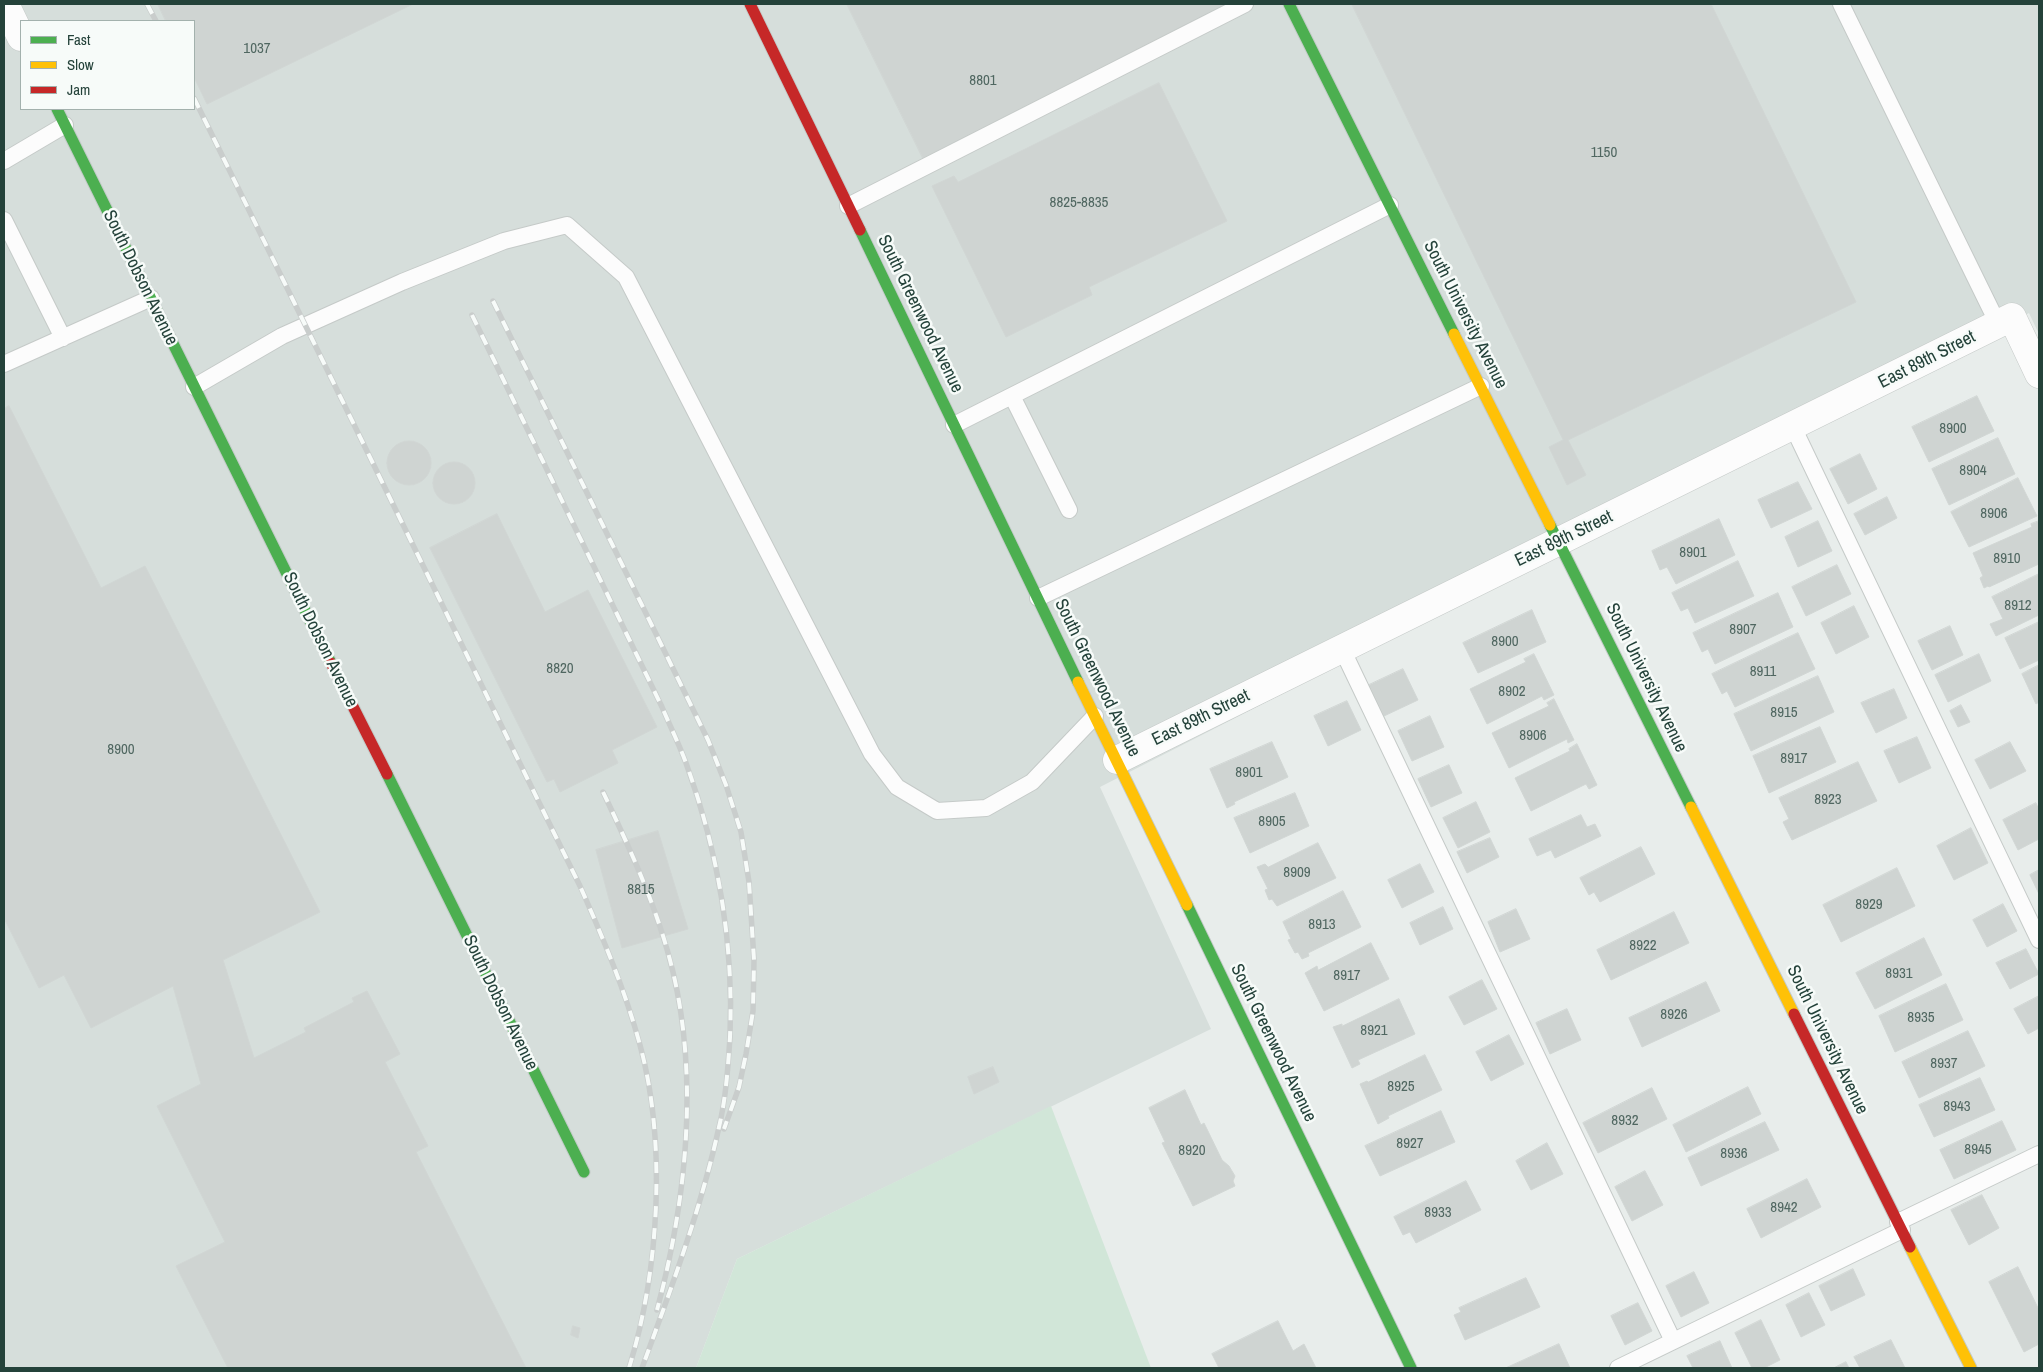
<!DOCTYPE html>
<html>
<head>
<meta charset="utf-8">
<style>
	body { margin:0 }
	#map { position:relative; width:2043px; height:1372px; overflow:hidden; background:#e8edeb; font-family:"Archivo Narrow",sans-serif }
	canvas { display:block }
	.frame { position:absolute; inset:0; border:5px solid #24423a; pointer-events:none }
	.legend { position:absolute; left:20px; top:20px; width:175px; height:90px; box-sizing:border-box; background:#f7fbf9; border:1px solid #a3b1ad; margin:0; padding:6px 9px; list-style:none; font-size:15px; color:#24423a }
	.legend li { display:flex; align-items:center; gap:10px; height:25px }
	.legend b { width:25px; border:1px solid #a3b1ad }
</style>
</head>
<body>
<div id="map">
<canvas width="2043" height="1372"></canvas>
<div class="frame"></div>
<ul class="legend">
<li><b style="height:6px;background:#4caf50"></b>Fast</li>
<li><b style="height:6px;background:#ffc107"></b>Slow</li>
<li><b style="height:6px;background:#c62828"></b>Jam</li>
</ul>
</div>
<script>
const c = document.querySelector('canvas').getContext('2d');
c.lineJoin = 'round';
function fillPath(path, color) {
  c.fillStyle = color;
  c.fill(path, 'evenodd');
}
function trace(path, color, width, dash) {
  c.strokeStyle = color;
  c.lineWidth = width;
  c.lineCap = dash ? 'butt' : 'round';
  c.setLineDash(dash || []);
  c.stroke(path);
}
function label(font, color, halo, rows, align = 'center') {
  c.font = font + ' "Archivo Narrow",sans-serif';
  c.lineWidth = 5;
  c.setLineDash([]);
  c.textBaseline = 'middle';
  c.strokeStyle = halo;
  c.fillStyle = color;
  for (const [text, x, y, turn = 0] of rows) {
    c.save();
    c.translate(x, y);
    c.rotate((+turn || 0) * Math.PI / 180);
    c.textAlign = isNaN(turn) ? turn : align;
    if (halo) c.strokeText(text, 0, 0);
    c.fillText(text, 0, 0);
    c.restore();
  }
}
const built = new Path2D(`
	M4 4H2039V334L2029 313 1100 787 1211 1029 737 1259 696 1368H4ZM21 21H194V109H21Z`);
const green = new Path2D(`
	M1051 1106 1151 1368H696L737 1259Z`);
const building = new Path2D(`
	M158 4H413L207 104 194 77V21H166Z
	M847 4H1238L923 158Z
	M1352 4H1711L1856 302 1568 440 1586 475 1567 485 1549 447 1563 440Z
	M1159 83 1227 221 1089 287 1092 295 1006 337 932 186 954 176 958 182Z
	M1977 396 1994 431 1929 462 1912 427Z
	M9 406 101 588 145 566 320 912 223 960 254 1058 306 1032 304 1028 354 1002 352 998 367 991 400 1054 385 1062 428 1146 416 1152 526 1368H228L176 1266 225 1242 157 1106 201 1084 173 986 91 1028 64 975 39 988 4 918V409Z
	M1998 438 2015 474 1949 505 1932 469Z
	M387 463a22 22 0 1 1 44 0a22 22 0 1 1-44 0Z
	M1860 454 1877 489 1848 504 1830 469Z
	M433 483a21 21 0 1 1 42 0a21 21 0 1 1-42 0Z
	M2018 478 2037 516 1969 547 1951 512Z
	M1798 482 1812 509 1771 528 1758 500Z
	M1887 497 1897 518 1865 535 1854 514Z
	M497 514 545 612 588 590 657 727 612 750 618 763 560 792 554 779 547 782 430 548Z
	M1719 519 1735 555 1676 584 1667 567 1660 570 1652 551Z
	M1818 521 1832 551 1798 567 1785 537Z
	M2039 521V564L1989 587 1988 586 1984 588 1980 578 1983 576 1973 553 2032 527 2031 524Z
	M1738 561 1754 596 1695 623 1688 608 1681 611 1672 593Z
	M1837 565 1851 594 1806 616 1792 587Z
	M2039 574V615L1996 636 1990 624 2003 619 1992 597Z
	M1778 593 1793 627 1715 664 1708 649 1702 652 1693 633Z
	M1854 606 1869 637 1836 654 1821 623Z
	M1532 610 1546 642 1478 673 1463 643Z
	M2039 622V660L2020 669 2005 638Z
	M1950 626 1963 655 1932 670 1918 641Z
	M1798 633 1815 669 1735 707 1727 691 1722 694 1712 674Z
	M1534 654 1554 695 1544 700 1542 696 1487 724 1470 689 1526 662 1524 659Z
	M1979 654 1991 681 1948 702 1935 675Z
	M2039 665V702L2036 704 2022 674Z
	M1403 669 1418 700 1384 716 1369 685Z
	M1818 676 1834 712 1751 751 1734 714Z
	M1894 689 1907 718 1876 733 1861 703Z
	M1554 699 1574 740 1568 743 1567 739 1509 768 1492 733 1549 706 1547 703Z
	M1347 701 1361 730 1328 746 1314 716Z
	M1961 705 1970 722 1958 727 1950 711Z
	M1430 716 1444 747 1412 761 1398 731Z
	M1820 727 1836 762 1769 793 1753 756Z
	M1917 737 1931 768 1899 783 1884 751Z
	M1272 742 1288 777 1234 802 1235 804 1227 808 1210 769Z
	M2010 742 2026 771 1990 789 1975 760Z
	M1577 744 1597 785 1589 789 1586 784 1531 811 1515 778 1570 751 1569 749Z
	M1858 762 1877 801 1792 840 1783 822 1789 819 1779 798Z
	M1449 765 1462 793 1431 807 1418 779Z
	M1295 793 1309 826 1250 853 1234 818Z
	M1476 802 1490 832 1458 848 1443 818Z
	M2036 803 2039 810V839L2018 850 2003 820Z
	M1581 815 1587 827 1595 824 1601 836 1555 858 1551 850 1537 856 1529 839Z
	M1971 828 1988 863 1954 880 1937 846Z
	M658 831 688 929 622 948 596 850Z
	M1490 838 1499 857 1467 873 1457 852Z
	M1318 843 1336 878 1277 906 1272 899 1269 900 1265 890 1268 889 1257 867 1265 864 1268 867Z
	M1641 847 1655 874 1600 902 1594 892 1589 895 1580 878Z
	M1420 864 1434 892 1402 908 1388 880Z
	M1897 868 1915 906 1841 942 1823 905Z
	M2039 870V894L2030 875Z
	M1343 891 1361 927 1308 953 1309 956 1302 959 1298 952 1295 953 1288 940 1291 939 1283 922Z
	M2003 904 2017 931 1987 947 1973 920Z
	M1443 907 1453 929 1420 945 1410 923Z
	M1516 909 1530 939 1500 952 1488 922Z
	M1674 912 1689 943 1611 980 1597 950Z
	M1924 938 1942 975 1875 1009 1856 973Z
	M1371 943 1389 979 1324 1011 1305 973 1317 966 1318 970Z
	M2026 949 2039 974 2010 989 1996 963Z
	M1482 980 1497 1009 1464 1025 1449 997Z
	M1706 982 1720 1011 1642 1047 1629 1018Z
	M1946 984 1963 1020 1895 1052 1879 1016Z
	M2039 996V1028L2028 1034 2014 1009Z
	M1399 999 1415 1034 1358 1060 1360 1064 1352 1068 1333 1027 1342 1024V1026Z
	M1567 1009 1581 1040 1550 1054 1536 1023Z
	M1968 1031 1985 1066 1919 1098 1902 1062Z
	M1509 1035 1524 1064 1491 1081 1476 1052Z
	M1425 1055 1442 1090 1388 1116 1389 1118 1378 1124 1360 1084 1367 1081 1368 1082Z
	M993 1067 999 1082 974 1094 968 1077Z
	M1980 1078 1995 1110 1934 1137 1919 1105Z
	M1748 1087 1761 1114 1686 1152 1673 1125Z
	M1652 1088 1667 1119 1598 1153 1583 1123Z
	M1185 1090 1201 1125 1204 1123 1222 1160 1229 1166 1235 1176 1233 1181 1235 1186 1193 1206 1162 1143 1165 1142 1149 1108Z
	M1441 1111 1455 1142 1380 1176 1365 1146Z
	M2002 1121 2016 1150 1954 1179 1940 1150Z
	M1765 1122 1779 1150 1701 1186 1688 1158Z
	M1547 1143 1563 1174 1531 1190 1516 1161Z
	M1645 1171 1663 1205 1632 1221 1615 1187Z
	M1807 1179 1821 1207 1761 1238 1747 1209Z
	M1466 1181 1481 1210 1416 1243 1410 1232 1403 1235 1394 1217Z
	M1982 1195 1999 1228 1969 1245 1951 1210Z
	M2018 1267 2039 1310V1344L2024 1352 1989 1282Z
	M1853 1269 1865 1295 1831 1311 1819 1286Z
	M1694 1272 1709 1303 1681 1317 1666 1286Z
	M1526 1278 1540 1307 1465 1340 1454 1315 1461 1312 1459 1308Z
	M1809 1293 1825 1325 1801 1337 1786 1305Z
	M1638 1303 1652 1331 1625 1345 1611 1316Z
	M1761 1320 1780 1360 1764 1368H1752L1735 1333Z
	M1278 1321 1293 1351 1304 1344 1316 1368H1219L1212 1354Z
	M573 1326 580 1328 578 1338 571 1335Z
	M1891 1340 1905 1368H1860L1854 1357Z
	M1720 1341 1732 1368H1693L1687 1356Z
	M1559 1344 1570 1368H1506Z
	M1846 1362 1849 1368H1834Z`);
const lane = new Path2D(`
	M1841 4 1998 324
	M4 161 65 125
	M848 206 1245 4
	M4 220 63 338
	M4 364 151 298
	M194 387 282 336 402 282 504 241 567 225 626 277 872 754 897 787 937 811 986 808 1032 782 1095 716
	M1012 396 1069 510
	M954 425 1390 205
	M1793 427 2039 940
	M1038 598 1481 386
	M1342 649 1673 1341
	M1898 1222 2039 1154
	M1618 1368 1902 1230`);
const street = new Path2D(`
	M5 4 21 37
	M1117 760 2012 317 2039 374`);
const fast = new Path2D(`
	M1289 4 1454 334
	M57 109 331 663
	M860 230 1078 682
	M1550 525 1691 807
	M387 774 584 1172
	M1187 905 1411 1368`);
const slow = new Path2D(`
	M1454 334 1550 525
	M1078 682 1187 905
	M1691 807 1794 1014
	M1910 1247 1971 1368`);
const jam = new Path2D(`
	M750 4 860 230
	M331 663 387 774
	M1794 1014 1910 1247`);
const rail = new Path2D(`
	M147 4 156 21
	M194 98 580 886C603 938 625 990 640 1045 667 1144 659 1271 629 1368
	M493 301 708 740 726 785 741 832 749 882 754 960 753 1011 746 1054 739 1087 724 1129
	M472 315 662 707C670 726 679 744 686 763 718 851 734 943 730 1037 728 1067 726 1098 719 1127 701 1209 671 1289 642 1368
	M603 792C631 851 658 909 673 972 699 1082 686 1202 657 1310`);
const numberNames = [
	["1037",257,49],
	["8801",983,81],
	["1150",1604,153],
	["8825-8835",1079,203],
	["8900",1953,429],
	["8904",1973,471],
	["8906",1994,514],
	["8901",1693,553],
	["8910",2007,559],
	["8912",2018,606],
	["8907",1743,630],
	["8900",1505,642],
	["8820",560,669],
	["8911",1763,672],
	["8902",1512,692],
	["8915",1784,713],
	["8906",1533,736],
	["8900",121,750],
	["8917",1794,759],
	["8901",1249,773],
	["8923",1828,800],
	["8905",1272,822],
	["8909",1297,873],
	["8815",641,890],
	["8929",1869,905],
	["8913",1322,925],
	["8922",1643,946],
	["8931",1899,974],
	["8917",1347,976],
	["8926",1674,1015],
	["8935",1921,1018],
	["8921",1374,1031],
	["8937",1944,1064],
	["8925",1401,1087],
	["8943",1957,1107],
	["8932",1625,1121],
	["8927",1410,1144],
	["8945",1978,1150],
	["8920",1192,1151],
	["8936",1734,1154],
	["8942",1784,1208],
	["8933",1438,1213]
];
const streetNames = [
	["South Dobson Avenue",140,278,64],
	["South Greenwood Avenue",920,314,64],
	["South University Avenue",1465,315,63],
	["East 89th Street",1927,360,-27],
	["East 89th Street",1564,539,-26],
	["South Dobson Avenue",320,640,64],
	["South Greenwood Avenue",1097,678,64],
	["South University Avenue",1646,678,64],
	["East 89th Street",1201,718,-26],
	["South Dobson Avenue",500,1003,64],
	["South University Avenue",1827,1040,64],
	["South Greenwood Avenue",1273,1043,64]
];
fillPath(built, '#d6dedb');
fillPath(green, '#d1e6d8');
fillPath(building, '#cfd4d2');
trace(building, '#d1d6d4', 1);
trace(lane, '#c5cac8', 18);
trace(street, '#c5cac8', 29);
trace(fast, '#c3cbc8', 13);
trace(slow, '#c3cbc8', 13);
trace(jam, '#c3cbc8', 13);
trace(lane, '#fcfcfc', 16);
trace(street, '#fcfcfc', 28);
trace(fast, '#4caf50', 11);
trace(slow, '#ffc107', 11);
trace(jam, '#c62828', 11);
trace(rail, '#c9cdcc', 5.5);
trace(rail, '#f7fbf9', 4, [11]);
label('15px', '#506761', null, numberNames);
label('18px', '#24423a', '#f7fbf9', streetNames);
</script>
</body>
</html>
